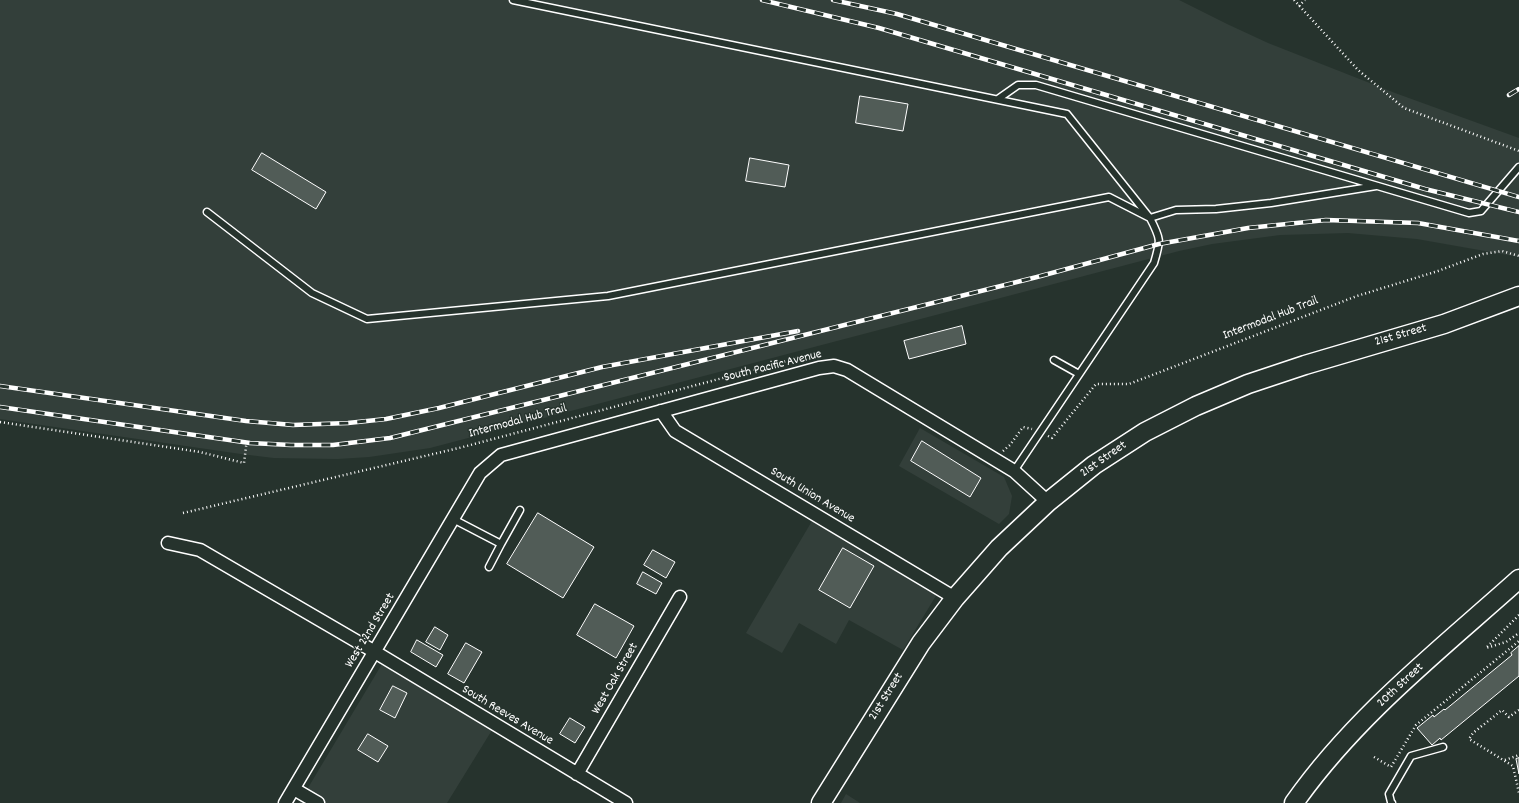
<!DOCTYPE html>
<html>
<head>
<meta charset="utf-8">
<style>
	body { margin:0 }
	canvas { display:block; background:#26332d }
</style>
</head>
<body>
<canvas width="1519" height="803"></canvas>
<script>
const c = document.querySelector('canvas').getContext('2d');
c.lineJoin = 'round';
function fillPath(path, color) {
  c.fillStyle = color;
  c.fill(path, 'evenodd');
}
function trace(path, color, width, dash) {
  c.strokeStyle = color;
  c.lineWidth = width;
  c.lineCap = dash ? 'butt' : 'round';
  c.setLineDash(dash || []);
  c.stroke(path);
}
function label(font, color, halo, rows, align = 'center') {
  c.font = font + ' Dekko,sans-serif';
  c.lineWidth = 3;
  c.setLineDash([]);
  c.textBaseline = 'middle';
  c.strokeStyle = halo;
  c.fillStyle = color;
  for (const [text, x, y, turn = 0] of rows) {
    c.save();
    c.translate(x, y);
    c.rotate((+turn || 0) * Math.PI / 180);
    c.textAlign = isNaN(turn) ? turn : align;
    if (halo) c.strokeText(text, 0, 0);
    c.fillText(text, 0, 0);
    c.restore();
  }
}
const built = new Path2D(`
	M0 0H1179L1227 24 1268 43 1395 93 1519 138V257L1417 239 1348 233 1280 235 1212 244 1179 251 430 448 369 457 337 459 274 458 241 454 0 419Z
	M920 428 1004 477 1012 496 1009 514 999 524 899 466Z
	M812 521 937 594 903 650 849 620 836 644 799 623 782 653 746 633Z
	M382 664 492 730 447 803H299Z
	M846 794 860 803H841Z`);
const building = new Path2D(`
	M860 96 908 104 903 131 856 123Z
	M262 153 326 192 316 209 252 170Z
	M750 158 789 165 785 187 746 181Z
	M962 326 966 344 909 359 904 341Z
	M922 441 981 478 970 497 911 461Z
	M538 513 594 547 563 598 507 564Z
	M843 548 874 566 850 608 819 590Z
	M653 550 675 562 666 578 644 565Z
	M643 572 662 583 656 594 637 584Z
	M595 604 634 626 616 658 577 635Z
	M435 627 448 635 440 650 426 642Z
	M417 640 443 655 436 667 411 652Z
	M466 643 482 652 464 683 448 674Z
	M1519 646V676L1441 740 1440 738 1432 745 1417 728 1433 715 1434 717 1444 709 1445 710 1512 655 1511 653Z
	M393 686 407 693 395 718 380 710Z
	M570 718 585 727 575 743 560 734Z
	M368 734 388 746 378 762 358 750Z
	M1519 758V774L1516 759Z`);
const path = new Path2D(`
	M1294 0 1358 70 1404 108 1519 151
	M1299 6 1305 0
	M0 422 200 452 244 463 247 439
	M1048 436 1052 438 1096 384H1129L1357 296 1438 271 1483 254 1502 251 1519 256
	M1003 451 1010 445 1023 427 1032 429
	M183 513 463 447 813 354H818
	M1519 615 1486 648 1506 642 1519 633
	M1519 710 1509 717 1502 710 1473 733 1469 739 1513 766 1519 793
	M1374 757 1391 767 1416 725 1519 641
	M1505 760 1519 755`);
const service = new Path2D(`
	M513 0 1067 114 1150 218C1161 239 1161 240 1154 263L1014 471
	M998 99 1018 85H1036L1469 213 1481 211 1519 167
	M207 212 312 293 367 319 608 296 1109 197 1150 218 1176 210 1216 209 1271 203 1376 186
	M1054 360 1079 374
	M453 519 501 544 520 510
	M489 567 501 544
	M1392 803 1391 802 1389 794 1411 756 1443 747`);
const minor = new Path2D(`
	M661 411 675 431 955 598
	M168 543 200 550 375 652 626 803
	M577 774 680 597
	M294 789 318 803
	M285 803 480 473 501 455 819 368 834 366 847 370 1014 471 1048 502`);
const secondary = new Path2D(`
	M821 803 921 643 955 598 999 548 1048 502 1094 465 1145 432 1196 406 1248 384 1305 365 1444 324 1519 296
	M1294 803C1355 716 1441 649 1519 579`);
const rail = new Path2D(`
	M762 0 879 28 1425 189 1519 212
	M833 0 897 14 1519 197
	M1509 95 1519 89
	M0 386 246 421 293 425 348 423 386 419 439 408 602 367 798 331
	M0 407 250 443 291 445H333L390 438 644 375 1037 277 1159 244 1248 228 1326 220 1418 223 1519 241`);
const streetNames = [
	["Intermodal Hub Trail",1271,319,-21],
	["21st Street",1401,336,-16],
	["South Pacific Avenue",773,367,-14],
	["Intermodal Hub Trail",518,422,-15],
	["21st Street",1104,460,-35],
	["South Union Avenue",812,496,31],
	["West 22nd Street",371,631,-59],
	["West Oak Street",616,679,-60],
	["20th Street",1401,686,-43],
	["21st Street",887,697,-58],
	["South Reeves Avenue",507,716,31]
];
fillPath(built, '#333f3a');
fillPath(building, '#515c57');
trace(building, '#fff', 1);
trace(service, '#fff', 9);
trace(minor, '#fff', 15);
trace(secondary, '#fff', 21);
trace(path, '#fff', 2.5, [1, 3]);
trace(service, '#26332d', 6);
trace(minor, '#26332d', 12);
trace(secondary, '#26332d', 18);
trace(rail, '#fff', 4.5);
trace(rail, '#26332d', 3, [9]);
label('13px', '#fff', '#26332d', streetNames);
</script>
</body>
</html>
